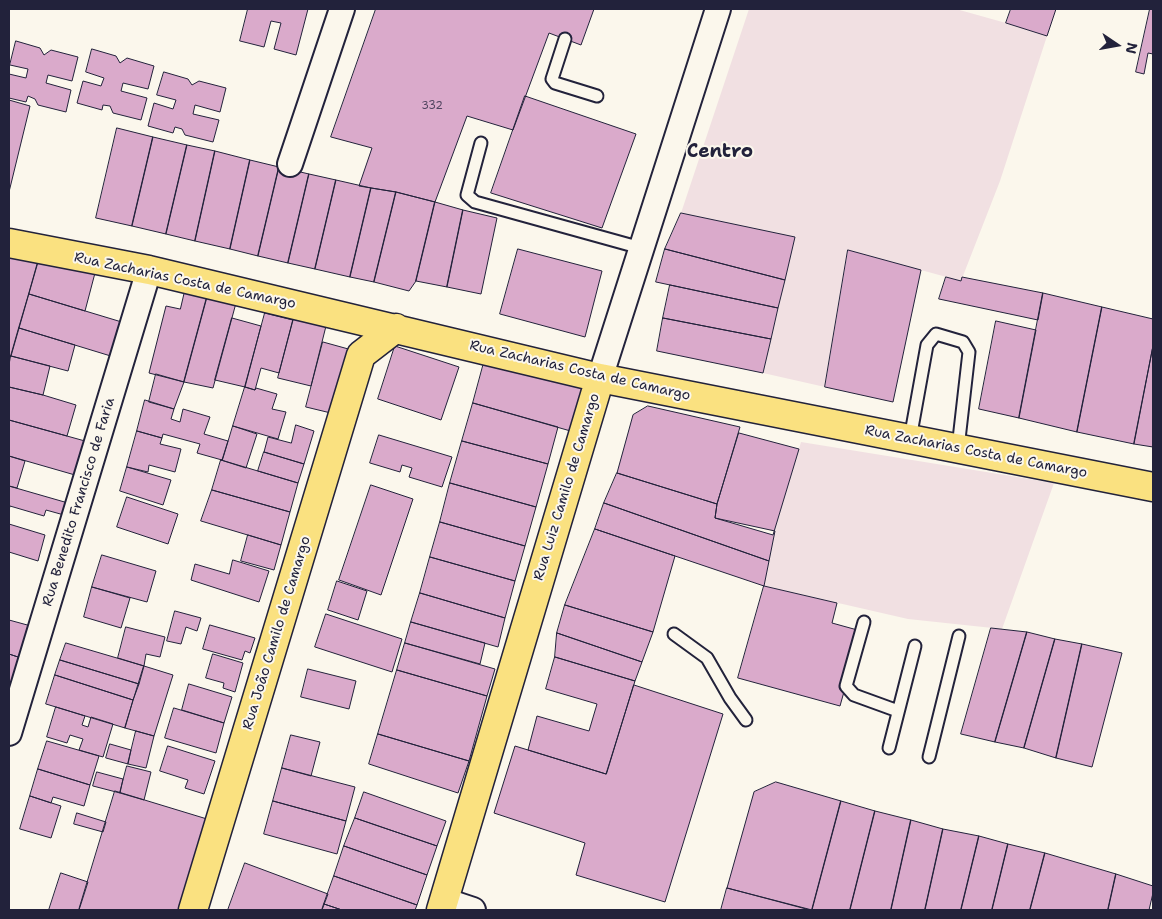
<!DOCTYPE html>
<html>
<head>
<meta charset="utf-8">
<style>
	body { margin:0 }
	#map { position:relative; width:1162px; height:919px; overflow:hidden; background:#fbf7ec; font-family:"Shantell Sans",sans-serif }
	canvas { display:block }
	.frame { position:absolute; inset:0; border:10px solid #22223b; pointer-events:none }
	.north { position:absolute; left:1092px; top:20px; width:50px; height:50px; -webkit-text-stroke:4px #fbf7ec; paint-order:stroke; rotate:102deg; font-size:14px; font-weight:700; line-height:20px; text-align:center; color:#22223b }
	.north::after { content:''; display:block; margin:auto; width:18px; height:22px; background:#22223b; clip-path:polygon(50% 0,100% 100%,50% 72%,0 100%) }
</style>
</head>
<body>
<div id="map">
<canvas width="1162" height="919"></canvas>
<div class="frame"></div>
<div class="north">N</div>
</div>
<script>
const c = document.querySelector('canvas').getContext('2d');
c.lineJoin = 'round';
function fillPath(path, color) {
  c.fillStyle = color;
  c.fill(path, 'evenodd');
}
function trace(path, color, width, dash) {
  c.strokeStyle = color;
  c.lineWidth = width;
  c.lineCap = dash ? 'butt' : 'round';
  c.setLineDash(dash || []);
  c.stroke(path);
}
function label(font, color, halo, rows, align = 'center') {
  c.font = font + ' "Shantell Sans",sans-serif';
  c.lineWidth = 4;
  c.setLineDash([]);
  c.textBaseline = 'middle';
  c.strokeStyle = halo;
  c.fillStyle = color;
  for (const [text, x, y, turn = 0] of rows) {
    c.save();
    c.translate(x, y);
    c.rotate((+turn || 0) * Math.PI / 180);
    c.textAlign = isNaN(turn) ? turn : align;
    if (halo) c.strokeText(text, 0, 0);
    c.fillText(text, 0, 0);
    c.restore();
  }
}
const built = new Path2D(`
	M749 9H956L1006 23 1047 36 1000 181 961 281 848 250 825 387 763 373 795 237 681 213Z
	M801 442 1054 483 1002 629 908 619 764 586 773 535Z`);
const building = new Path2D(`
	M248 9H308L296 55 274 49 281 23 271 21 264 47 240 41Z
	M376 9H594L581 45 549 33 513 130 467 116 435 202 396 192 359 186 372 148 331 137Z
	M1011 9H1056L1047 36 1006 23Z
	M1150 9H1153V54L1148 53 1144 74 1136 72Z
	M16 41 40 48 44 55 51 50 78 57 72 81 48 75 46 83 71 90 66 112 38 105 35 99 28 96 26 102 9 98V74L26 78 28 69 10 65Z
	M92 49 116 56 120 63 127 58 154 66 148 89 123 83 121 91 147 98 141 120 113 113 110 106 103 105 102 110 77 103 83 81 101 86 104 78 86 72Z
	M164 72 188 79 192 85 199 81 226 88 220 112 195 105 193 114 219 120 213 142 185 135 182 129 175 127 173 133 148 126 154 103 173 109 176 100 157 95Z
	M525 96 636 134 602 228 491 193Z
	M9 100 30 106 9 192Z
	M117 128 153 137 132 226 96 218Z
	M153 137 187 145 166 234 132 226Z
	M187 145 215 151 195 241 166 234Z
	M215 151 250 160 230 249 195 241Z
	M250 160 279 167 258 256 230 249Z
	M279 167 309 174 288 263 258 256Z
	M309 174 336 180 315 269 288 263Z
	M336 180 371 188 350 277 315 269Z
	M371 188 396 192 374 282 350 277Z
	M396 192 435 202 416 281 409 291 374 282Z
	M435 202 463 210 447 287 416 281Z
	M463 210 497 218 481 294 447 287Z
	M681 213 795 237 785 280 665 249Z
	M518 249 602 271 585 337 500 314Z
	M665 249 785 280 778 308 656 282Z
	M848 250 921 270 893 402 825 387Z
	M9 253 38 262 11 356 9 355Z
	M38 262 95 273 85 311 29 294Z
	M946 277 961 281 962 277 1043 293 1038 320 939 299Z
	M670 285 778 308 771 339 663 318Z
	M185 291 207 297 184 382 149 373 166 306 180 309Z
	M1043 293 1102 307 1077 432 1019 418Z
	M29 294 125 323 114 357 19 328Z
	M207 297 236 303 213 388 184 382Z
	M1102 307 1153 319V346L1134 444 1077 432Z
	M265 313 293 320 279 373 261 368 255 390 245 387Z
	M295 313 327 322 311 386 278 378Z
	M232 318 261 326 245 387 215 380Z
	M663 318 771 339 763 373 657 351Z
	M996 321 1036 330 1019 418 979 409Z
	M19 328 75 345 68 371 11 356Z
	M323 342 352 350 335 414 306 407Z
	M395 346 459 367 441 420 378 399Z
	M1153 346V447L1134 444Z
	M486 355 578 380 585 390 574 432 473 403Z
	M11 356 50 366 43 395 9 387V365Z
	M156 374 184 382 174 409 149 402Z
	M9 387 43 395 76 405 67 436 9 420Z
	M245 387 255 390 256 388 277 394 272 409 286 412 278 439 233 426Z
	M145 400 174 409 171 419 180 422 183 409 210 417 204 434 228 441 222 460 197 453 200 444 163 434 162 438 137 431Z
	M473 403 558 427 548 464 462 441Z
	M648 406 740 427 717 504 617 473 633 415Z
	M9 420 85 441 75 475 9 456Z
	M296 425 314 431 304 464 264 452 268 437 291 443Z
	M233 426 257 434 246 468 221 460H222Z
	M137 431 162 438 160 444 181 449 175 472 149 465 148 472 127 467Z
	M739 433 799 449 773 535 715 518 717 504Z
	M379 435 452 457 442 487 409 477 412 468 402 465 400 472 370 463Z
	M462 441 548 464 536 507 450 483Z
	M264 452 304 464 298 483 258 471Z
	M9 456 25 461 17 488 9 486Z
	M221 460 298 483 290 512 212 490Z
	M127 467 171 480 163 505 120 491Z
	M617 473 717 504 715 518 775 531 769 561 604 503Z
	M450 483 536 507 525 546 440 522Z
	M371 485 413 499 381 595 339 580Z
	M9 486 68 503 64 515 46 510 44 516 10 506 9 510Z
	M212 490 290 512 281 545 201 521Z
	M127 497 178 514 168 544 117 527Z
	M604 503 769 561 764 586 595 529Z
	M440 522 525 546 515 581 430 557Z
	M9 524 45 535 38 561 9 552Z
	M595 529 675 556 653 632 565 605Z
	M248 535 281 545 274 570 241 561Z
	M102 555 156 571 147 602 92 587Z
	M430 557 515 581 505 618 420 593Z
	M233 560 269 571 259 602 191 580 195 564 229 574Z
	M337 581 367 591 358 620 328 610Z
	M764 586 837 603 832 623 861 631 840 706 738 678Z
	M92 587 130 598 121 628 84 617Z
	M420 593 505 618 498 647 411 622Z
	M565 605 653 632 642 662 557 633Z
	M175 611 201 618 197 631 186 627 181 644 167 641Z
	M326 614 402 639 392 672 315 647Z
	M9 620 31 626 21 658 9 654Z
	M411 622 485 643 480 664 405 643Z
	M210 625 255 638 250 653 245 651 242 660 203 649Z
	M126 627 165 637 160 657 146 654 144 666 118 658Z
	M991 628 1027 632 995 742 961 734Z
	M1027 632 1055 639 1024 748 995 742Z
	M557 633 642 662 635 681 555 657Z
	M1055 639 1082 644 1056 758 1024 748Z
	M66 643 144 666 139 684 60 660Z
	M405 643 495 669 487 696 397 670Z
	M1082 644 1122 653 1092 767 1056 758Z
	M9 654 21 658 12 688 9 687Z
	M213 654 243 663 235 692 223 688 224 683 206 678Z
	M555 657 635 681 606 774 528 750 537 716 589 731 597 704 546 689Z
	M60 660 139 684 133 700 55 675Z
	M144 666 173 675 154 736 125 728Z
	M308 669 356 681 349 709 301 697Z
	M397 670 487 696 469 761 378 734Z
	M55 675 133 700 125 728 46 704Z
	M189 684 232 697 224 723 182 710Z
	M634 685 723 714 665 902 576 875 585 843 494 813 515 746 606 774Z
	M56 707 85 716 82 725 88 727 91 717 113 724 103 757 79 750 83 739 70 735 67 743 47 737Z
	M174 708 224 723 216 753 165 738Z
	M136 731 154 736 146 768 128 764Z
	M378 734 469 761 458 793 369 764Z
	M291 735 320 742 311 776 282 768Z
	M47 741 99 756 90 785 38 769Z
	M110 744 131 750 128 764 106 758Z
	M168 746 215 761 204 794 185 788 188 780 160 771Z
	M127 766 151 772 144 800 120 793Z
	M282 768 355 787 346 821 273 801Z
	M38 769 90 785 84 806 53 797 51 803 30 796Z
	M97 772 123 779 120 793 93 786Z
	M776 782 841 801 812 910 727 888 754 792Z
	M115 791 207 819 180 910H79Z
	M364 792 446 821 437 846 355 818Z
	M30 796 61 806 51 838 20 829Z
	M273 801 346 821 337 854 264 834Z
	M841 801 875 811 850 910H812Z
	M875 811 911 820 891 910H850Z
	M77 813 106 822 103 832 74 824Z
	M355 818 437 846 427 875 344 846Z
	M911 820 943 829 925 910H891Z
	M943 829 979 836 961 910H925Z
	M979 836 1008 844 992 910H961Z
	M1008 844 1045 853 1030 910H992Z
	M344 846 427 875 417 905 334 876Z
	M1045 853 1116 874 1108 910H1030Z
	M245 863 328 894 322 910H228Z
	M61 873 88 882 79 910H49Z
	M1116 874 1153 886V893L1149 910H1108Z
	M334 876 417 905 415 910H342L324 904Z
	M727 888 810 910H721Z
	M324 904 342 910H322Z`);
const service = new Path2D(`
	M565 39 552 79 555 83 597 96
	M481 143 467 195 475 202 641 248
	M910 439 927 345 936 334 963 342 969 352 958 448
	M864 622 846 686 854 695 898 711
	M674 634 707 658 730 698 746 720
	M889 748 915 646
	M929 757 959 636`);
const minor = new Path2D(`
	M290 164 342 9
	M600 378 718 9
	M9 733 149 270
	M443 900 473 910`);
const primary = new Path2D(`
	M9 243 149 270 600 378 1153 487
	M193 910 361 355 396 328
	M441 910 600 378`);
const numberNames = [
	["332",432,106]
];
const streetNames = [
	["Rua Zacharias Costa de Camargo",185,281,12],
	["Rua Zacharias Costa de Camargo",580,371,13],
	["Rua Zacharias Costa de Camargo",976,452,11],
	["Rua Luiz Camilo de Camargo",567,487,-73],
	["Rua Benedito Francisco de Faria",79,502,-73],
	["Rua João Camilo de Camargo",277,633,-73]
];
const districtNames = [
	["Centro",720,152]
];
fillPath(built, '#f1e0e2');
fillPath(building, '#daaacb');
trace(building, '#22223b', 1);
trace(service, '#22223b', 15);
trace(minor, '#22223b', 28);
trace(primary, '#22223b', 31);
trace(service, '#fbf7ec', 11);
trace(minor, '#fbf7ec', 24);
trace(primary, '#fae180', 28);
label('11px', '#50445f', null, numberNames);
label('14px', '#22223b', '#fbf7ec', streetNames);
label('bold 19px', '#22223b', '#fbf7ec', districtNames);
</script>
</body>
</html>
